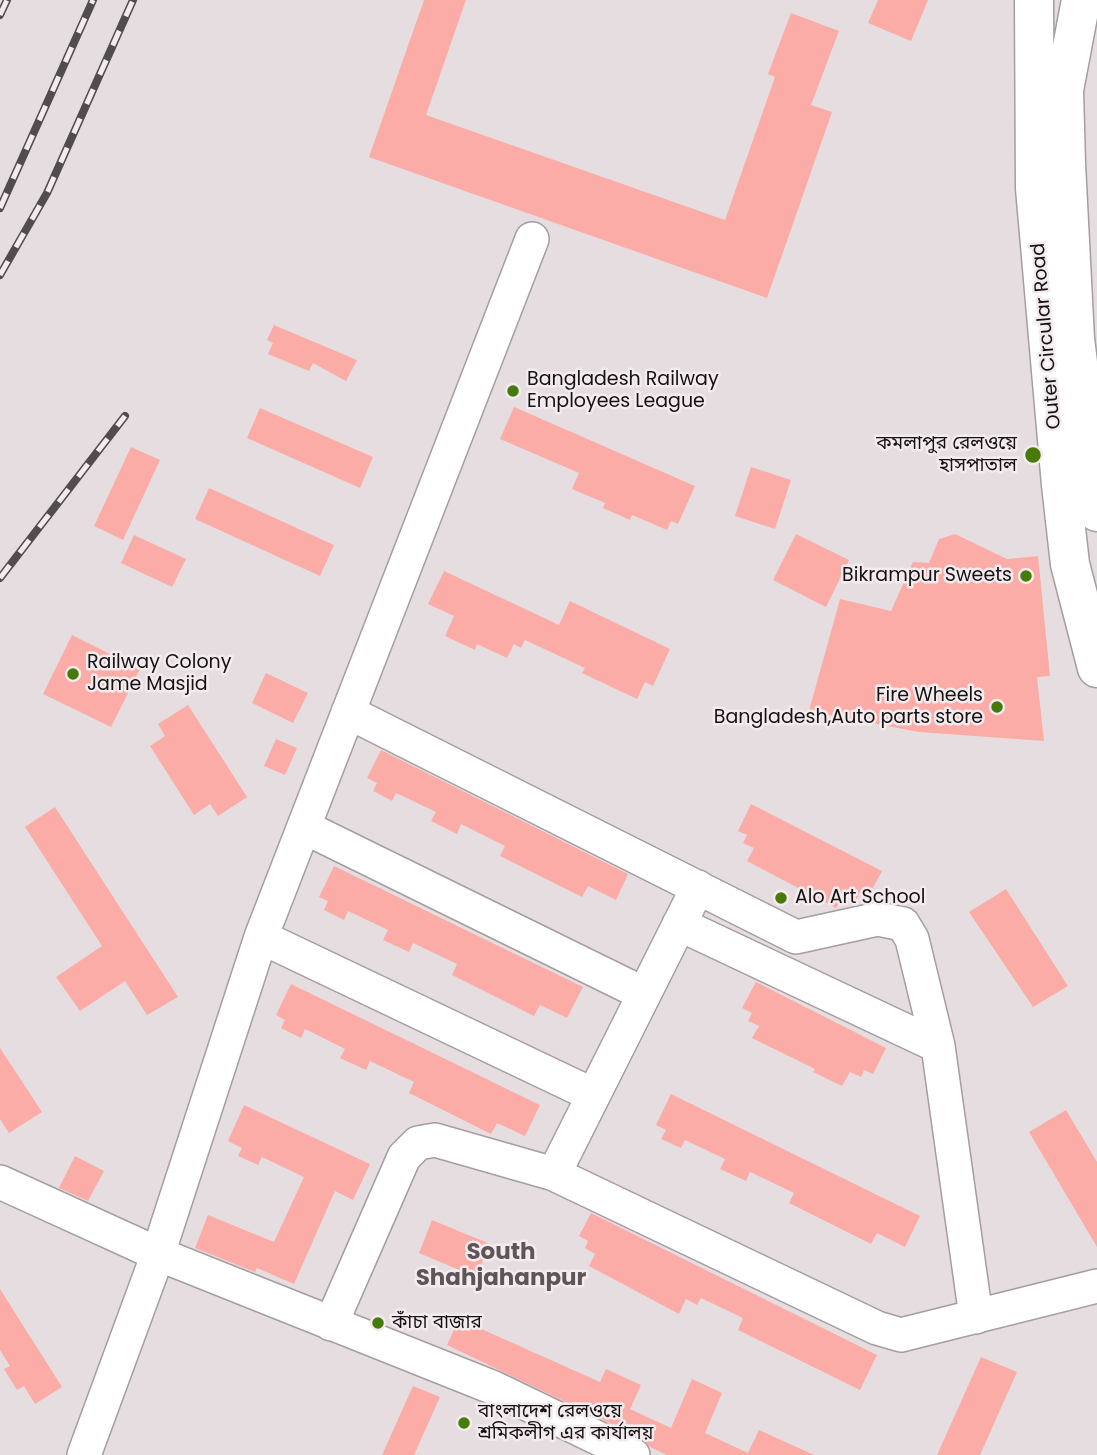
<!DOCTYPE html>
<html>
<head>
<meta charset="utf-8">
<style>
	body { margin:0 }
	canvas { display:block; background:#e6dde0 }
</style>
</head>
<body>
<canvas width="1097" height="1455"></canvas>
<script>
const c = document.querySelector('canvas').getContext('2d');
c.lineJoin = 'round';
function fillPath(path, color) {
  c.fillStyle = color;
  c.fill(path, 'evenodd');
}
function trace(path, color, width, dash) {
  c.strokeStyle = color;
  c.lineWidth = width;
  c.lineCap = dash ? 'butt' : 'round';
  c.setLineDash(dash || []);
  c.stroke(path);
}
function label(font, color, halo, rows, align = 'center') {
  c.font = font + ' Poppins,"Noto Sans Bengali",sans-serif';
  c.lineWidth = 5;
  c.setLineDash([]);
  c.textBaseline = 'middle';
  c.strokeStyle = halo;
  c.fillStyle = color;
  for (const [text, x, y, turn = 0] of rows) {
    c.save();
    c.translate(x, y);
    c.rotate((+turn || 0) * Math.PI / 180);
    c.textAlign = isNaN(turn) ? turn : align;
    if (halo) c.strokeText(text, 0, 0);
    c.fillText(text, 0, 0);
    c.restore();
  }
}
const building = new Path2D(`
	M424 0H466L426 115 725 220 775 77 768 74 791 13 839 31 811 105 832 112 767 298 369 157Z
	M878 0H928L911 41 868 23Z
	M274 325 357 360 346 381 313 363 309 371 268 354 273 343 267 340Z
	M514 407 695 486 678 524 671 521 667 530 632 515 630 520 603 508 605 503 572 489 579 473 500 439Z
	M260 408 373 457 360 488 247 438Z
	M131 447 160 460 123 540 94 526Z
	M751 467 791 480 775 529 735 516Z
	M209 488 334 545 320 576 195 519Z
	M796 534 849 560 826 607 773 580Z
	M955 534 1007 559 1038 556 1050 676 1037 677 1044 741 919 732 809 711 840 599 891 611 913 562 929 563 939 539Z
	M134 535 186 559 172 587 121 563Z
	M444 571 559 625 570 601 670 649 653 686 645 682 637 699 582 673 585 668 525 640 521 648 514 644 507 658 477 644 475 650 445 636 454 616 428 604Z
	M72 635 140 669 111 727 43 694Z
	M266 673 308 693 293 723 252 703Z
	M188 705 247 797 218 816 210 804 194 815 150 746 165 736 158 724Z
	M276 739 297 748 285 775 264 766Z
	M381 750 628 874 616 900 588 886 582 897 500 856 505 846 461 824 457 834 431 821 436 812 396 793 392 801 373 791 377 783 367 778Z
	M751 804 882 871 868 897 860 892 856 900 845 894 836 908 747 861 754 848 743 843 747 835 738 831Z
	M55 807 178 997 147 1015 125 981 80 1011 56 977 102 946 25 827Z
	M334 866 583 987 567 1018 540 1005 534 1016 452 975 457 964 413 943 409 952 383 940 388 930 348 911 344 920 324 910 328 901 319 897Z
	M1006 889 1068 986 1033 1007 969 912Z
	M756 982 886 1048 873 1074 864 1070 861 1077 850 1072 842 1086 813 1072 815 1069 752 1038 759 1026 748 1021 752 1013 742 1008Z
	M291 984 540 1105 525 1136 497 1123 491 1134 409 1093 414 1082 370 1061 366 1070 340 1058 345 1049 305 1029 301 1038 281 1028 285 1020 276 1015Z
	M0 1048 42 1112 9 1133 0 1119Z
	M671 1094 920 1216 905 1247 877 1233 871 1244 789 1203 794 1193 750 1172 746 1181 720 1169 725 1159 685 1140 681 1148 661 1139 666 1130 656 1125Z
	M244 1105 370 1164 353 1200 335 1191 294 1284 257 1268 255 1272 195 1248 208 1215 274 1242 304 1177 262 1157 258 1165 238 1156 242 1148 228 1141Z
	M1066 1110 1097 1162V1247L1029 1132Z
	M75 1156 104 1171 88 1201 59 1188Z
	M591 1213 877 1355 860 1390 738 1330 743 1318 701 1298 697 1305 686 1299 679 1314 589 1266 595 1254 585 1248 588 1241 579 1236Z
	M432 1220 490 1244 476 1277 419 1253Z
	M0 1289 62 1387 35 1404 24 1386 17 1390 4 1369 10 1366 0 1350Z
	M459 1319 600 1382 606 1369 641 1385 630 1409 671 1428 692 1379 722 1393 705 1433 748 1453 759 1430 814 1455H667L650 1447 641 1438 447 1345Z
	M981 1357 1017 1372 980 1455H937Z
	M413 1386 440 1397 414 1455H382Z`);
const street = new Path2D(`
	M348 712 796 937 878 919 903 924 912 939 938 1046 976 1317
	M304 827 644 994
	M698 887 554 1174 877 1328 901 1335 1097 1286
	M679 924 938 1046
	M261 937 593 1095
	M0 1182 158 1254 494 1388 633 1455
	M331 1324 404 1157 418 1143 435 1140 554 1174
	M84 1455 158 1254 261 937 532 239`);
const primary = new Path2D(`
	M1034 0 1035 188 1061 485 1070 564 1097 668
	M1081 0 1064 90 1066 164 1075 339 1097 512`);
const rail = new Path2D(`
	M0 15 7 0
	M0 208 93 0
	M0 275 47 193 133 0
	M0 578 125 416`);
const markers = [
	[513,391,7,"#467a09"],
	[1033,455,9,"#467a09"],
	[1026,576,7,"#467a09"],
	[73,674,7,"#467a09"],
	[997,707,7,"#467a09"],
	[781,898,7,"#467a09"],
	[378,1323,7,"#467a09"],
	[464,1423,7,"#467a09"]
];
const streetNames = [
	["Outer Circular Road",1047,336,-95]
];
const poiNames = [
	["Bangladesh Railway",527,380],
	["Employees League",527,402],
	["কমলাপুর রেলওয়ে",1017,444,"right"],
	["হাসপাতাল",1017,466,"right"],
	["Bikrampur Sweets",1012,576,"right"],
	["Railway Colony",87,663],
	["Jame Masjid",87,685],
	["Fire Wheels",983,696,"right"],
	["Bangladesh,Auto parts store",983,718,"right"],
	["Alo Art School",795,898],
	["কাঁচা বাজার",392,1323],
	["বাংলাদেশ রেলওয়ে",478,1412],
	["শ্রমিকলীগ এর কার্যালয়",478,1434]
];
const quarterNames = [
	["South",501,1253],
	["Shahjahanpur",501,1279]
];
fillPath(building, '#fbaca7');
trace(street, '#a59d9f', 36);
trace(primary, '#a59d9f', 41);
trace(street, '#fff', 33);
trace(primary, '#fff', 38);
trace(rail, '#514c4e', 8);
trace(rail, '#f3ebed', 5, [16]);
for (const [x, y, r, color] of markers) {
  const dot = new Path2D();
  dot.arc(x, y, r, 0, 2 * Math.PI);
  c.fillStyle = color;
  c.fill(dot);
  trace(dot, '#f3ebed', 2.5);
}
label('19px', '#151213', '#f3ebed', streetNames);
label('19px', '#151213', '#f3ebed', poiNames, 'left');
label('bold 23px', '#5d5558', '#f3ebed', quarterNames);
</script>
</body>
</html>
